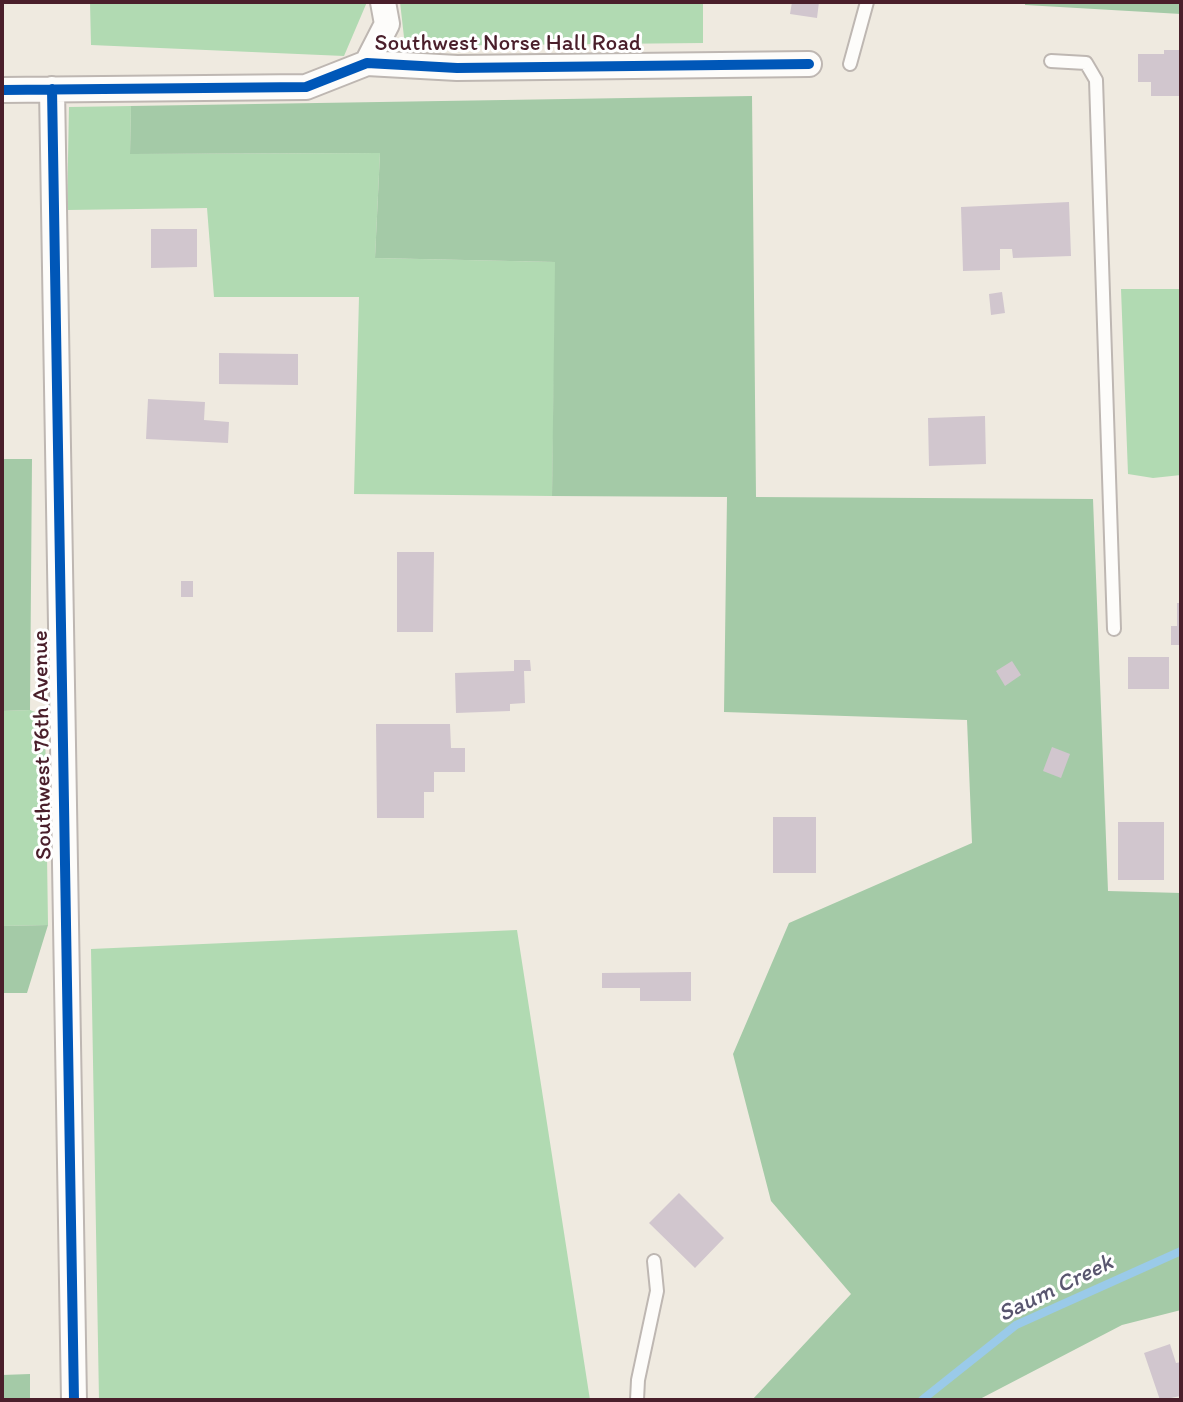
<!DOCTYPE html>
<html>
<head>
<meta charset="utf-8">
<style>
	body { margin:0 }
	#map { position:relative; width:1183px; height:1402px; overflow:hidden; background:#efeae0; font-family:Itim,sans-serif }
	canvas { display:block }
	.frame { position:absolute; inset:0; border:4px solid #4a1f2b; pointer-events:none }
</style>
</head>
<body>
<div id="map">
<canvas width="1183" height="1402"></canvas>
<div class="frame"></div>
</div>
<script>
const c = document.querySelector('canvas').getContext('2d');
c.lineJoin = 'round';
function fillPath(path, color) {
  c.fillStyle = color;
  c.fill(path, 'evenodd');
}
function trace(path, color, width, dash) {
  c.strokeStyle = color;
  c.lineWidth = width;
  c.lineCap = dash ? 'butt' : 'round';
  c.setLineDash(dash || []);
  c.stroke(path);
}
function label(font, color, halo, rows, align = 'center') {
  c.font = font + ' Itim,sans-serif';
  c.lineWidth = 6;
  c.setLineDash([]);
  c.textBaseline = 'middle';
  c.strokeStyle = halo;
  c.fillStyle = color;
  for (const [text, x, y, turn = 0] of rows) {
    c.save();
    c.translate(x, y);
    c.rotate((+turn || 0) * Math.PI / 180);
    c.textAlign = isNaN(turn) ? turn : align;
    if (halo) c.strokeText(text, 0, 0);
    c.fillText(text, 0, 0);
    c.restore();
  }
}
const green = new Path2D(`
	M90 2H367L344 56 91 45Z
	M400 2H703V43L405 46Z
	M131 106 130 154 380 153 375 258 556 262 552 496 354 494 359 297H214L207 208 67 210 69 107Z
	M1121 289H1181V475L1153 478 1128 474Z
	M30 710 45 716 48 925 2 926V711Z
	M517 930 590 1400H99L91 949Z`);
const forest = new Path2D(`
	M1025 2H1181V14L1025 5Z
	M752 96 756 497 1093 499 1108 891 1181 893V1310L1122 1325 978 1400H752L851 1294 771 1201 733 1054 789 923 972 843 967 720 724 712 727 497 552 496 555 262 375 258 380 153 130 154 131 106Z
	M2 459H32L30 710 2 711Z
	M48 925 27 993H2V926Z
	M30 1374V1400H2V1375Z`);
const stream = new Path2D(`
	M922 1400 1016 1325 1181 1251`);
const building = new Path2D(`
	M792 2H819L817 18 790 14Z
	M1164 50H1181V96H1151V82H1138V54H1164Z
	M1069 202 1071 256 1013 258 1012 249H1000V270L963 271 961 207Z
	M151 229H197V267L151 268Z
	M1002 292 1005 313 991 315 989 294Z
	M219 353 298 354V385L219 384Z
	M148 399 205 402 204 420 229 422 228 443 146 439Z
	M985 416 986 464 929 466 928 418Z
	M397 552H434L433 632H397Z
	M181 581H193V597H181Z
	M1177 603H1181V645H1171V626H1177Z
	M1128 657H1169V689H1128Z
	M514 660H530L531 671H524L525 703 510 704V711L456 713 455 673 514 671Z
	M1012 661 1021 675 1005 686 996 671Z
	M376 724H450L451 748H465V772H434V792H424V818H377Z
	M1052 747 1070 754 1061 778 1043 771Z
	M773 817H816V873H773Z
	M1118 822H1164V880H1118Z
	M691 972V1001H640V988H602V973Z
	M679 1193 724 1238 695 1268 649 1223Z
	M1170 1344 1176 1363 1181 1362V1396L1160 1400 1144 1353Z`);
const lane = new Path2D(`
	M1051 61 1086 63 1096 80 1114 629
	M850 64 867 2
	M637 1400 638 1380 657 1291 654 1261`);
const street = new Path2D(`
	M367 63 387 24 383 2
	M52 89 74 1400
	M2 90 306 87 367 63 457 68 809 64`);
const cycleway = new Path2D(`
	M52 89 74 1400
	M2 90 306 87 367 63 457 68 809 64`);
const streetNames = [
	["Southwest Norse Hall Road",508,44],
	["Southwest 76th Avenue",43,745,-91]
];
const waterNames = [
	["Saum Creek",1056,1289,-26]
];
fillPath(green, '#b1dab2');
fillPath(forest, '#a4caa7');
trace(stream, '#9acae9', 8);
fillPath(building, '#d1c6ce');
trace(lane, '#beb7b2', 16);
trace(street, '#beb7b2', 28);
trace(lane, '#fdfcfa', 12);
trace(street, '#fdfcfa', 24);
trace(cycleway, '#0057b8', 10);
label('23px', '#4a1f2b', '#fff', streetNames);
label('italic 24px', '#59566f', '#fff', waterNames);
</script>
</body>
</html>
